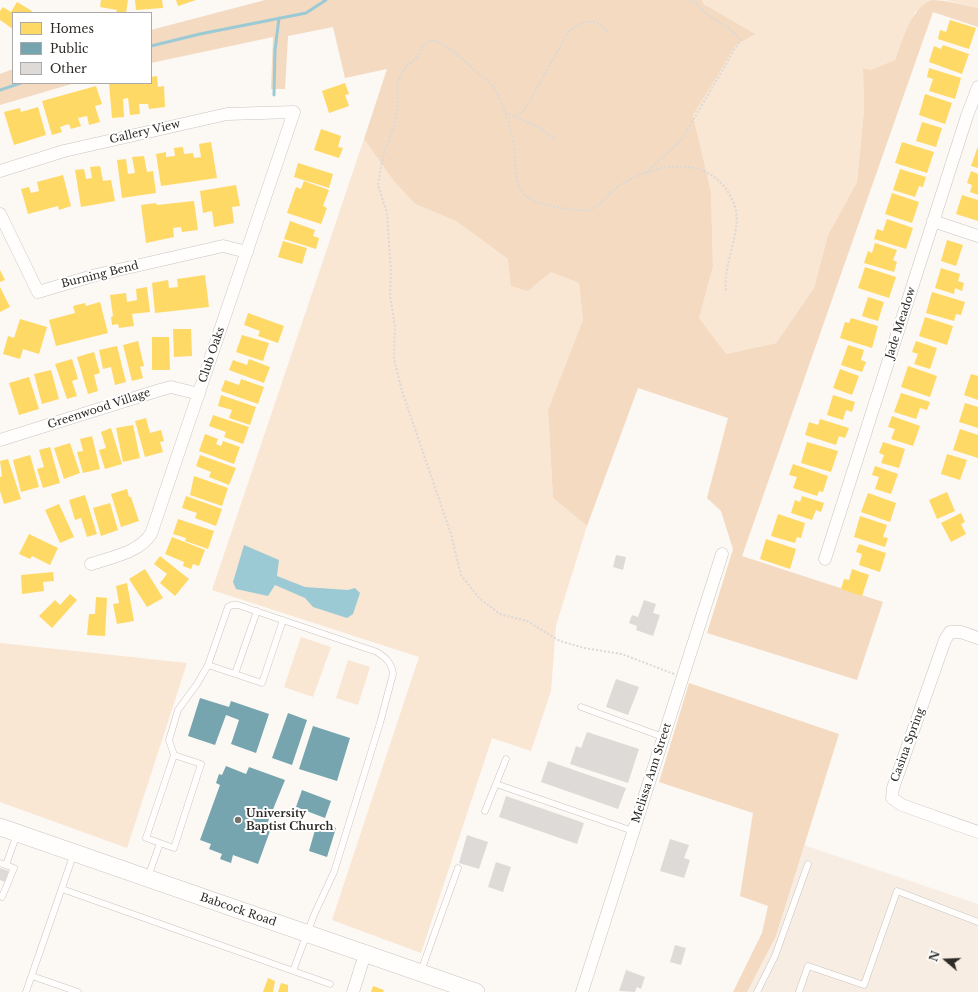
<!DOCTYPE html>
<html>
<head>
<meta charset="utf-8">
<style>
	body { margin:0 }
	#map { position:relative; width:978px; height:992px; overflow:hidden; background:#fcf8f4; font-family:"Libre Baskerville",serif }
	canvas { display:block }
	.legend { position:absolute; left:12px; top:12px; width:140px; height:72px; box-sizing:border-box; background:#fff; border:1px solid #abaaa9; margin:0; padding:5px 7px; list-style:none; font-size:12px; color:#2e2b27 }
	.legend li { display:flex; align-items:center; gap:8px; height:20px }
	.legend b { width:20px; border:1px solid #abaaa9 }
	.north { position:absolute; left:926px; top:940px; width:40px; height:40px; -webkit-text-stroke:3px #fff; paint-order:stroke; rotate:289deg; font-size:11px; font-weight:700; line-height:16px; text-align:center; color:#2e2b27 }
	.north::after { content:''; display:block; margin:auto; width:14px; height:18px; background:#2e2b27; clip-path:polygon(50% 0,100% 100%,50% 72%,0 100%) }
</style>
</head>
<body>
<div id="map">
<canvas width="978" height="992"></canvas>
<ul class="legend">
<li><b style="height:11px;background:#ffd966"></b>Homes</li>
<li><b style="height:11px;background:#76a5af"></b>Public</li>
<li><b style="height:11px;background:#dedad7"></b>Other</li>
</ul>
<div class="north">N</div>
</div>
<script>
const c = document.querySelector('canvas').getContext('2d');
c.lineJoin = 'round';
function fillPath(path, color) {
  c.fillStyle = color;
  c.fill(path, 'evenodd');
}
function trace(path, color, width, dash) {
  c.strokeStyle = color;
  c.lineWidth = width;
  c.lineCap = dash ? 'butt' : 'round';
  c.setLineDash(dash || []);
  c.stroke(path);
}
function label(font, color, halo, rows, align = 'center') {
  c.font = font + ' "Libre Baskerville",serif';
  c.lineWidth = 4;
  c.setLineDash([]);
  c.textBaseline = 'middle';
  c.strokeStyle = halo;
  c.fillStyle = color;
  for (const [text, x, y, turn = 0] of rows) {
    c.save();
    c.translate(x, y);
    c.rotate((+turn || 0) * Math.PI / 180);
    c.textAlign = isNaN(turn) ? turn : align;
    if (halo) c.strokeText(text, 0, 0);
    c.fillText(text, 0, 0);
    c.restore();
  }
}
const built = new Path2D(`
	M804 845 978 904V992H747L776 936Z`);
const green = new Path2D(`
	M702 0H932L915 12 895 60 870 70 863 68 864 110 857 182 828 235 814 288 776 343 725 354 699 318 713 267 711 192 693 114 736 45Z
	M945 0H978V8Z
	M364 139 393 180 415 204 456 221 508 259 528 291 551 272 579 283 583 320 548 411 553 498 587 526 556 625 551 691 531 751 492 738 421 953 332 920 419 657 212 590Z
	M301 637 331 647 313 697 284 687Z
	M0 643 187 663 127 848 0 802Z
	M348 660 370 667 358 705 336 698Z`);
const forest = new Path2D(`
	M265 0H702L705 5 755 34 736 45 693 115 711 192 713 267 699 318 726 354 776 343 814 288 828 235 857 182 864 110 863 68 870 70 895 60C903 41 910 8 932 0 945 0 965 5 978 8V27L933 12 742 556 883 602 857 680 707 633 733 549 721 511 707 498 728 418 638 388 587 526 553 498 548 410 583 320 579 283 551 272 528 291 511 286 508 259 456 221 415 204 393 180 364 139 387 69 345 78 333 27 288 36 285 89H271L273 37 151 63V30Z
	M13 69V83H75L0 105V74Z
	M689 683 839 734 776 936 747 992H733L762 933 768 906 740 896 753 813 659 782Z`);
const water = new Path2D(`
	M244 545 279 560 277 576 305 587 348 590 355 588 360 593 353 614 347 618 313 607 305 598 275 585 268 596 236 589 233 582Z`);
const homes = new Path2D(`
	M101 0H128L126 13H116L117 10 100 7Z
	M135 0H162L163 8 136 10Z
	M176 0H196L178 6Z
	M17 2 32 11 31 13H13V29L0 20V11L3 7 11 12Z
	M950 20 976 28 969 49 938 39 940 30 946 32Z
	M943 45 969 54 962 74 929 62 934 46 941 49Z
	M929 68 961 78 955 99 929 91 933 79 927 77Z
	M157 76 158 87 164 86 165 107 149 109 148 104H139L140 114 130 115 128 98 123 99 124 117 112 118 109 83H151V77Z
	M345 83 349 94 345 95 349 106 329 113 322 91Z
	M96 86 102 104 95 106 100 122 89 125 87 116 78 118 81 126 71 129 69 124 60 127 62 132 52 135 42 101Z
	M925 94 952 103 945 124 919 115Z
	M38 107 46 135 14 145 4 112 20 108 21 112Z
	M922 122 942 128 936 147 916 141Z
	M321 129 341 136 338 147 343 148 339 158 314 150Z
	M211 142 217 178 161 186 156 154 166 152V157L175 156 174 148 183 147 184 154 193 153 194 158 201 157 199 144Z
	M902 142 934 152 927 173 895 163Z
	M978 146V168L971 166Z
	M144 156 147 172 153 171 156 193 122 198 117 160 126 159 128 174 135 173 132 157Z
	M298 163 333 174 329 188 294 177Z
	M100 166 103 181 111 180 115 201 81 207 75 170 84 169 86 179 92 178 90 167Z
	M900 169 926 177 923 187 919 186 915 197 893 190Z
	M971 171 978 174V195L970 192 972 185 967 183Z
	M63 175 71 206 59 210 58 206 28 214 21 189 29 187 31 193 39 191 37 182Z
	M304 181 329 190 323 206 327 208 321 224 287 213 296 187 301 189Z
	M236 185 240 206 232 207 234 223 214 227 212 211 203 213 200 191Z
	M892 193 919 202 912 223 885 214Z
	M962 195 978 200V221L956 214Z
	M194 201 198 230 182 232 181 227 173 228 174 237 146 243 141 205 156 203 157 205Z
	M887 219 913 228 906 249 874 239 877 229 883 231Z
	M290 221 315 230 313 236 319 238 316 249 284 239Z
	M947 240 963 245 956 266 941 261Z
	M283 241 307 248 302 264 278 257Z
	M875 243 897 250 893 260 897 262 894 272 864 263 868 251 872 253Z
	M865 267 896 277 889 298 858 288Z
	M941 268 960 274 958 281 964 283 962 291 955 288 954 294 935 288Z
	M0 270 5 280 0 282Z
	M205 275 209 307 155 313 152 283 168 280 169 288 178 287 177 279Z
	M0 287 10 307 0 312Z
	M147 287 150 312 132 314 134 326 119 328 118 324 112 325 111 317 113 316 110 295 126 293 127 302 137 300 136 289Z
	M932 292 965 302 961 315 956 314 954 321 926 313Z
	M868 297 884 302 878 321 862 316Z
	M100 302 108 333 56 346 49 320 75 313 73 306 85 303 86 306Z
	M248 313 284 326 278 343 258 336 260 331 244 325Z
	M925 317 953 326 947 345 919 336Z
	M851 318 878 326 872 348 840 338 845 322 849 323Z
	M20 319 47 327 39 354 23 349 20 359 3 354 8 336 14 338Z
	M173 329H191L192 356 174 357Z
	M242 335 269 343 263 361 236 352Z
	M152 337H169L170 370H152Z
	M138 341 144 366 140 367 143 378 132 381 123 345Z
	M916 341 937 348 930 369 914 364 918 354 912 352Z
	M848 345 864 350 861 360 866 362 862 372 841 365Z
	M117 346 126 382 115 385 111 367 103 369 99 350Z
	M94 352 100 373 94 375 98 391 88 394 77 357Z
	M72 359 78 379 72 381 77 396 67 399 55 364Z
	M249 359 270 367 264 383 229 370 233 360 247 365Z
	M908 366 937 376 930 397 901 387Z
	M840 369 859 376 852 395 833 388Z
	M51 370 59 399 42 404 34 374Z
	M971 374 978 376V400L964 395Z
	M29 377 39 409 19 415 9 383Z
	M241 379 264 387 258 404 221 391 225 380 239 385Z
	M901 393 930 402 927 410 920 408 916 419 894 412Z
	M221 395 256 407 250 425 229 418 232 410 218 406Z
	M833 395 855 402 852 412 846 410 843 420 827 415Z
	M965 403 978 407V428L959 422Z
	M213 415 249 427 243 444 224 437 226 432 209 426Z
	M892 416 920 426 913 446 891 439 895 429 888 427Z
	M146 418 150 433 161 430 164 441 160 442 163 452 145 457 135 421Z
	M820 419 849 428 845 438 839 436 836 445 805 435 809 422 818 425Z
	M133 425 140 458 123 462 116 428Z
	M111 428 122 464 105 469 99 450 106 448 101 432Z
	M960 429 978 435V458L953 450Z
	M205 434 218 439 216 444 221 446 223 441 240 447 234 464 199 451Z
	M92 436 100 469 83 473 77 452 83 451 80 439Z
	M807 442 838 451 831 472 801 463Z
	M883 442 905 449 899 468 881 463 884 455 879 453Z
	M70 443 80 473 64 479 54 448Z
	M50 447 60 483 43 488 37 469 44 467 39 450Z
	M947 454 967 460 960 480 941 474Z
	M30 455 39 487 21 492 13 460Z
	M200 455 236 468 229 485 209 477 211 472 196 466Z
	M8 459 21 499 4 504 0 491V477L2 476 0 461Z
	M793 464 828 476 823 492 819 491 817 496 793 488 797 477 789 475Z
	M875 466 898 474 891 494 875 489 879 477 872 475Z
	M194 476 228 488 222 506 190 495Z
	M127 489 129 497H131L139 521 121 527 111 494Z
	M947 492 955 511 937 519 929 500Z
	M868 493 896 503 890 522 861 512Z
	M85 495 97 534 87 537 81 518 75 520 69 500Z
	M186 496 222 509 216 526 195 518 197 513 182 508Z
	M802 496 824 503 821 512 816 510 812 520 791 513 795 500 800 502Z
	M110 503 118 530 101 536 93 508Z
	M59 504 74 537 60 543 45 510Z
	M961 513 965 522 961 524 966 534 951 542 941 523Z
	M778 514 805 523 801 538 797 537 795 543 771 536Z
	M860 516 887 525 883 537 888 538 885 547 854 537Z
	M178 519 214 531 208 549 185 541 186 538 173 534Z
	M29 534 58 548 50 565 32 556 30 559 19 554Z
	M172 537 205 550 199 566 193 564 191 569 183 566 184 562 165 554Z
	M766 539 796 549 790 569 760 559Z
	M859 544 886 553 880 572 859 565 862 554 856 552Z
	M160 556 189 579 175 596 160 583 167 574 154 564Z
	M145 569 163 598 147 607 129 579Z
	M852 569 869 575 862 596 841 589 844 579 849 580Z
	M53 572 54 581 43 582 44 591 22 594 21 575Z
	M127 583 134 621 117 624 113 604 119 603 116 586Z
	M70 594 77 600 52 628 39 616 55 600 60 605Z
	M96 597 107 598 105 636 87 635 89 614H95Z
	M268 978 275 981 273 992H263Z
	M281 983 288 985V992H278Z
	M373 986 384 990 383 992H371Z`);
const public = new Path2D(`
	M200 698 229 707 231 701 269 714 256 753 231 744 239 720 226 715 215 745 188 736Z
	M288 713 307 720 292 765 272 758Z
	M313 726 350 738 337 781 299 769Z
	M226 766 246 774 249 767 285 780 265 829 270 831 258 864 233 855 231 863 220 859 222 854 209 849 211 844 200 840 220 785 216 783 219 774 222 775Z
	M302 790 331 801 325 818 296 807Z
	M321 823 336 828 327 857 309 851 315 830 318 831Z`);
const stream = new Path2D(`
	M151 46 200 34 306 13 326 0
	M0 90 21 83
	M274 95 275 50 279 18`);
const building = new Path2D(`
	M616 555 626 557 623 570 613 567Z
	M644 600 656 604 653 613 660 615 653 636 636 630 637 626 629 623 632 615 638 617Z
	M616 679 639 687 628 715 606 707Z
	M587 732 639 749 628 783 570 764 576 746 581 748Z
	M548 761 626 788 618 809 541 782Z
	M506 796 584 823 577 844 499 817Z
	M467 835 488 842 479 869 459 863Z
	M670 839 689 845 684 858 690 860 684 878 660 871Z
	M496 862 511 867 503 892 488 887Z
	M0 868 9 871 5 882 0 880Z
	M675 945 686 948 681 965 670 962Z
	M626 970 645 977 641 989 637 987 635 992 619 991Z`);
const path = new Path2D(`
	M505 113 516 117 524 111 569 31C584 20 597 16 608 33
	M516 117 540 128 557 140
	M646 173 682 139 740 40C732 26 717 23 706 13 700 8 697 2 689 0
	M674 674 622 654 584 648 560 641 527 621 500 614 479 598 461 575 451 534 402 391 394 359 395 326 390 296 391 272 387 213 378 185 383 156 394 125 398 104 397 84 404 69 415 59 424 44 434 40C454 49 461 59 477 72 481 77 489 81 493 86 501 97 512 131 514 145 517 163 511 187 529 198 539 205 577 212 588 210 601 207 606 195 616 188 654 162 713 151 734 204 744 228 722 264 726 292`);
const service = new Path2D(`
	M208 665 262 683 283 620
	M235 674 257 611
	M581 707 663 737
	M496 784 633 831
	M485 811 506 759
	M160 843 174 848 201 764 174 755
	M0 863 14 868 2 897 0 896
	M6 865 17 834
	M148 877 160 843 146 838 174 755 169 740 178 710 197 684 208 665 228 607 232 605H238L377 652C386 658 392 663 393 674L380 723 334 872 314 915 293 971
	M62 889 330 984
	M421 971 458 868
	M32 976 78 992
	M26 992 74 853
	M757 992 775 956 808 864
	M799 992 808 966 864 985 897 891 978 922`);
const minor = new Path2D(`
	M0 171 64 151 227 114 294 112 151 534C138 553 112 557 91 564
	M0 214 38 292 96 275 223 246 247 252
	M933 221 978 236
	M0 440 160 390 171 387 199 394
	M825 559 967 116 978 87
	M978 638 961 632H950L945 640 893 788 892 798 902 805 978 832
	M353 992 365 954
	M582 992 722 554`);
const secondary = new Path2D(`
	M0 827 476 992`);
const markers = [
	[238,820,4,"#76736f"]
];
const streetNames = [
	["Gallery View",145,132,-13],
	["Burning Bend",100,275,-14],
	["Jade Meadow",901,323,-72],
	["Club Oaks",212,355,-71],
	["Greenwood Village",99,409,-18],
	["Casina Spring",908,745,-70],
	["Melissa Ann Street",652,773,-72],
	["Babcock Road",238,910,19]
];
const poiNames = [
	["University",246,814],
	["Baptist Church",246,827]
];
fillPath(built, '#f7ede3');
fillPath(green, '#f9e6d3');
fillPath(forest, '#f3dac1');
fillPath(water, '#9bcad5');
fillPath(homes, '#ffd966');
fillPath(public, '#76a5af');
trace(stream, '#9bcad5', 3);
fillPath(building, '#dedad7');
trace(service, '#c8c4c1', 7);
trace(minor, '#c8c4c1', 13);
trace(secondary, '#c8c4c1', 18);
trace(path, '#dad9d8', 2, [2, 2]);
trace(service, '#fffefd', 6);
trace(minor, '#fffefd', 12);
trace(secondary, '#fffefd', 17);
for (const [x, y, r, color] of markers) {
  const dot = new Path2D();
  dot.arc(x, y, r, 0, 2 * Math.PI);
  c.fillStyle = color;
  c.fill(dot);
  trace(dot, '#fff', 1.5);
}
label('11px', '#2e2b27', '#fff', streetNames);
label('bold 11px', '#2e2b27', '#fff', poiNames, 'left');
</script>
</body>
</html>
